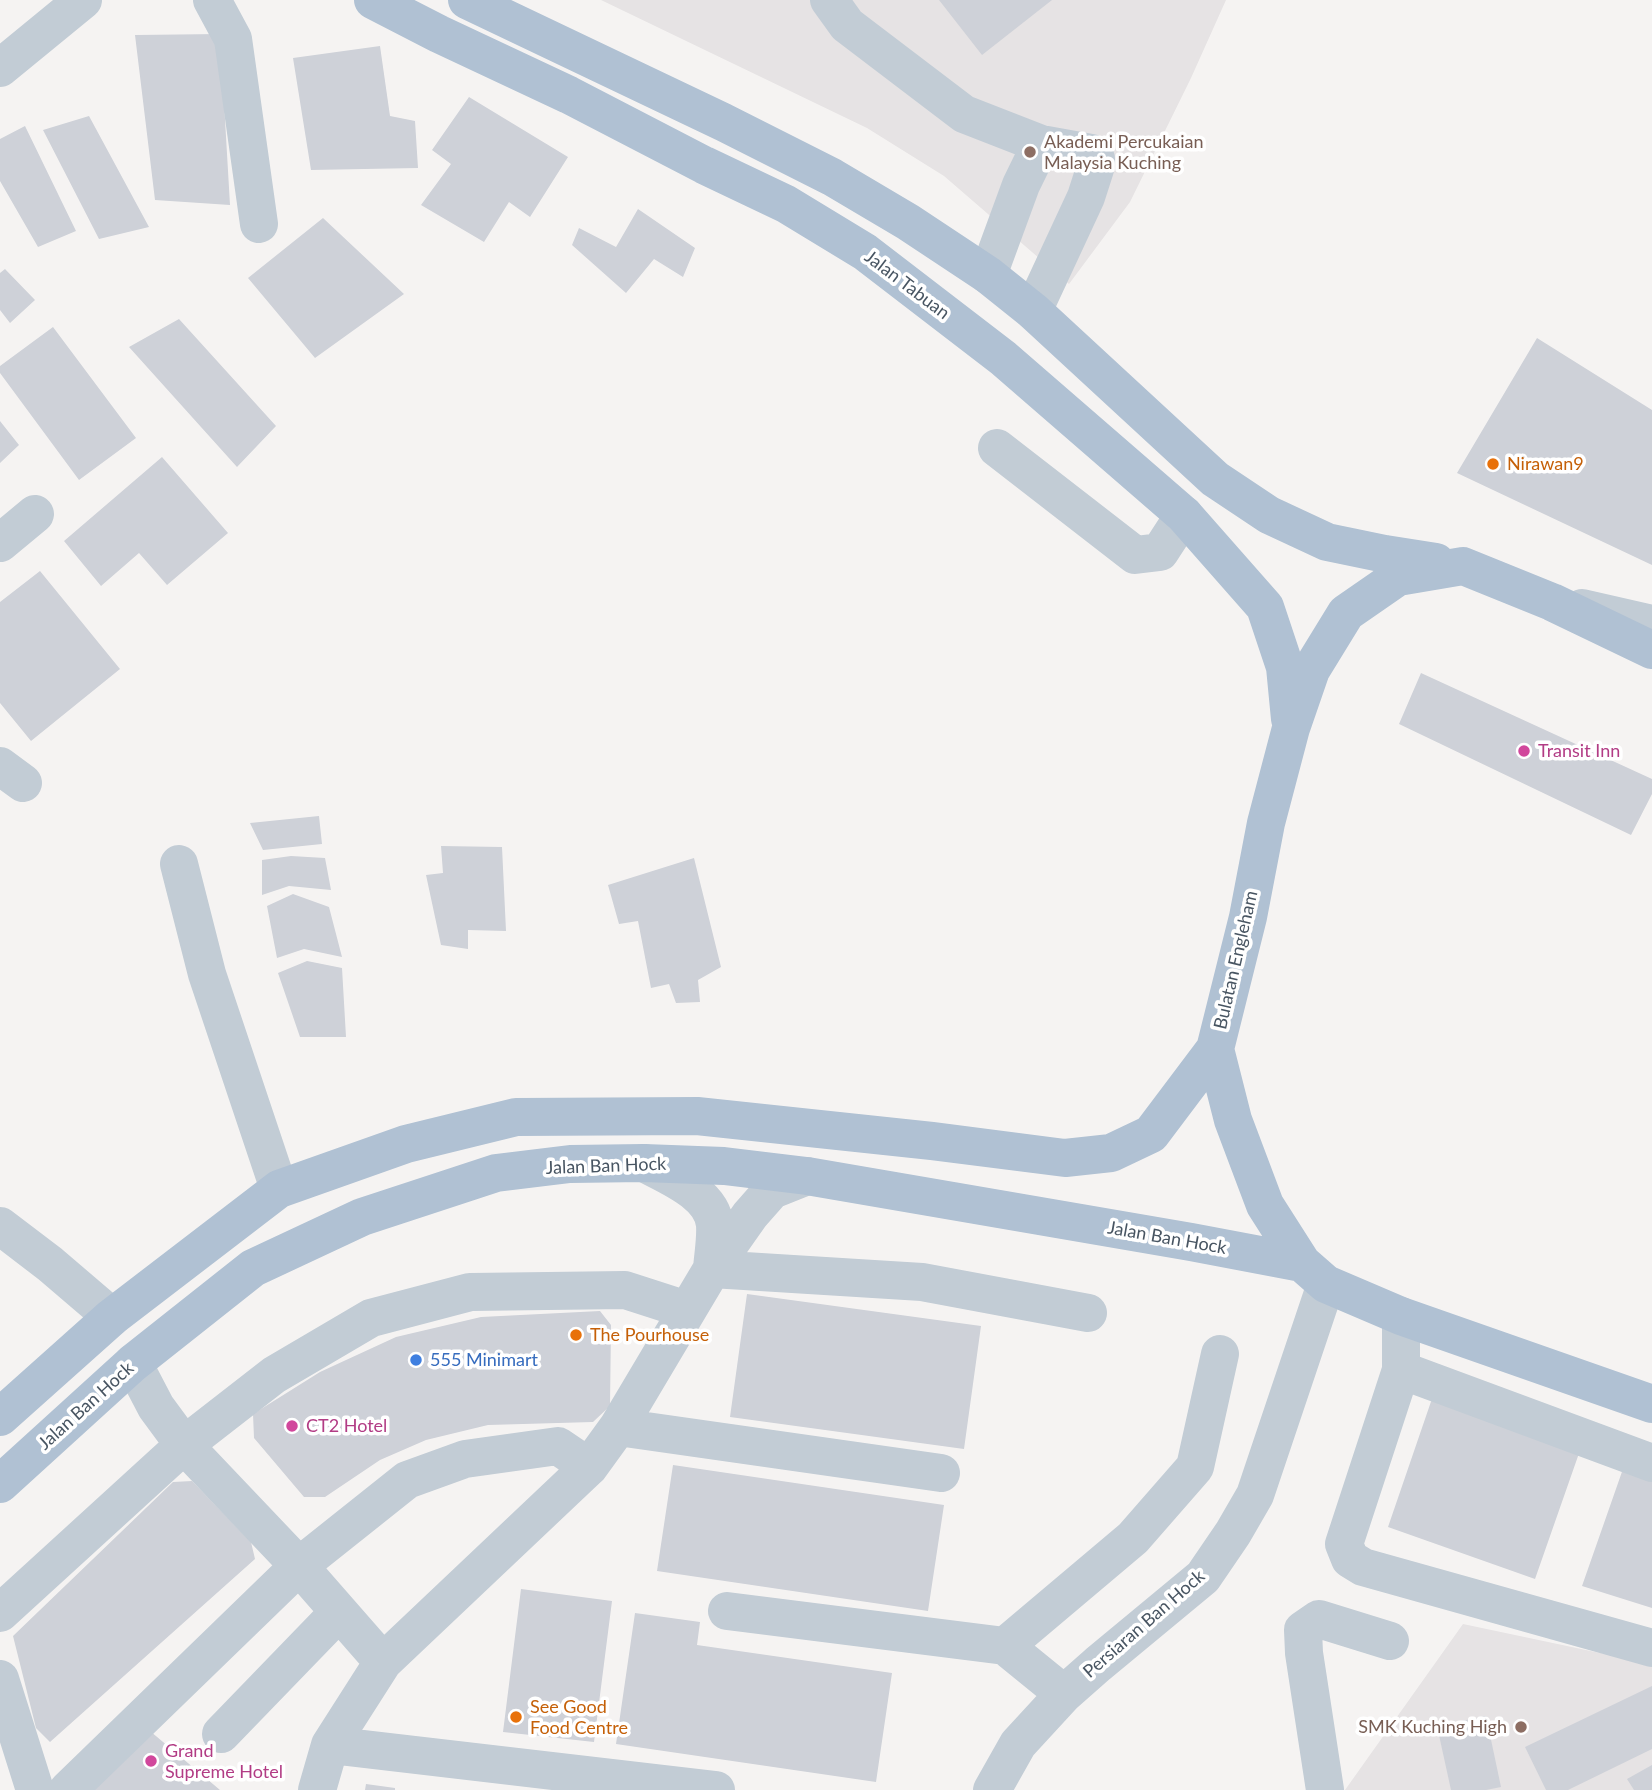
<!DOCTYPE html>
<html>
<head>
<meta charset="utf-8">
<style>
	body { margin:0 }
	canvas { display:block; background:#f5f3f2 }
</style>
</head>
<body>
<canvas width="1652" height="1790"></canvas>
<script>
const c = document.querySelector('canvas').getContext('2d');
c.lineJoin = 'round';
function fillPath(path, color) {
  c.fillStyle = color;
  c.fill(path, 'evenodd');
}
function trace(path, color, width, dash) {
  c.strokeStyle = color;
  c.lineWidth = width;
  c.lineCap = dash ? 'butt' : 'round';
  c.setLineDash(dash || []);
  c.stroke(path);
}
function label(font, color, halo, rows, align = 'center') {
  c.font = font + ' Lato,sans-serif';
  c.lineWidth = 7;
  c.setLineDash([]);
  c.textBaseline = 'middle';
  c.strokeStyle = halo;
  c.fillStyle = color;
  for (const [text, x, y, turn = 0] of rows) {
    c.save();
    c.translate(x, y);
    c.rotate((+turn || 0) * Math.PI / 180);
    c.textAlign = isNaN(turn) ? turn : align;
    if (halo) c.strokeText(text, 0, 0);
    c.fillText(text, 0, 0);
    c.restore();
  }
}
const education = new Path2D(`
	M601 0H1226L1191 78 1130 202 1069 284 944 176 867 128Z
	M1463 1624 1652 1664V1790H1345Z`);
const building = new Path2D(`
	M939 0H1052L982 55Z
	M220 34 230 205 155 200 135 35Z
	M380 46 390 116 415 121 418 168 311 170 293 58Z
	M469 97 568 157 530 217 509 202 484 242 421 205 451 164 432 150Z
	M89 116 149 227 99 239 43 130Z
	M25 126 76 231 38 247 0 181V139Z
	M638 209 695 248 683 277 654 259 626 293 572 245 579 228 616 247Z
	M323 218 404 294 315 358 248 278Z
	M5 269 35 300 10 323 0 310V273Z
	M179 319 276 426 237 467 129 347Z
	M53 327 136 438 79 480 0 373V366Z
	M1537 338 1652 410V565L1457 473Z
	M0 421 19 445 0 463Z
	M162 457 228 533 167 585 139 553 101 586 64 541Z
	M40 571 120 669 31 741 0 703V602Z
	M1421 673 1652 779V794L1631 835 1399 724Z
	M319 816 322 844 263 850 250 823Z
	M441 846 502 847 506 931 468 930V949L441 945 426 875 443 873Z
	M291 856 325 858 331 890 289 886 262 895V860Z
	M694 858 721 967 698 980 700 1002 676 1003 669 984 651 988 638 921 619 924 608 885Z
	M293 894 329 907 342 957 304 949 277 958 267 906Z
	M307 961 342 968 346 1037H300L278 973Z
	M747 1294 981 1326 964 1449 730 1417Z
	M600 1311 611 1325 610 1406 593 1422 488 1425 426 1440 380 1460 325 1497H304L254 1438 253 1414 320 1372 396 1337 481 1317Z
	M1436 1387 1584 1439 1535 1579 1388 1527Z
	M673 1465 944 1505 928 1611 657 1571Z
	M1624 1466 1652 1477V1608L1582 1586Z
	M192 1481 251 1542 255 1559 50 1742 36 1728 13 1636 173 1482Z
	M521 1589 612 1601 594 1742 503 1732Z
	M635 1613 700 1622 697 1645 892 1673 876 1782 616 1744Z
	M1652 1686V1749L1568 1790H1546L1525 1747Z
	M1486 1716 1501 1787 1486 1790H1451L1437 1726Z
	M150 1731 220 1790H82Z
	M1652 1765V1790H1634L1627 1779Z
	M366 1784 395 1788V1790H365Z`);
const minor = new Path2D(`
	M212 0 233 39 259 224
	M829 0 847 25 964 114 1041 144 1091 153 1096 159 1095 169 1086 197 1033 311
	M0 68 83 0
	M988 275 1021 185 1041 144
	M997 448 1135 555 1160 552 1184 515
	M0 543 35 514
	M1582 608 1652 624
	M0 766 23 783
	M179 864 207 974 279 1189
	M644 1163C668 1176 712 1193 715 1225 716 1239 713 1255 712 1269
	M0 1226 50 1264 112 1317
	M712 1269 922 1282 1088 1313
	M1401 1316V1370L1344 1544 1350 1559 1363 1567 1652 1648
	M133 1363 156 1407 184 1445 299 1566 383 1662
	M1401 1370 1652 1463
	M618 1427 941 1473
	M727 1611 1005 1646 1064 1694
	M0 1613 184 1445 274 1375 371 1318 470 1292 625 1290 687 1310
	M1005 1646 1133 1538 1195 1467 1220 1354
	M0 1679 35 1790
	M221 1734 339 1612
	M330 1745 716 1790
	M68 1790 299 1566 407 1480 465 1459 558 1446 589 1467
	M317 1790 330 1745 383 1662 589 1467 618 1427 712 1269 750 1215 772 1190 807 1176
	M992 1790 1018 1744 1064 1694 1098 1664 1203 1577 1233 1533 1255 1495 1326 1284
	M1325 1790 1304 1653 1303 1630 1319 1619 1390 1641`);
const major = new Path2D(`
	M373 0 439 34 569 95 704 165 786 204 865 252 1003 358 1184 515 1265 607 1285 667 1290 719
	M467 0 723 122 832 177 908 222 988 275 1033 311 1215 479 1269 515 1327 542 1385 554 1436 562
	M1652 650 1552 602 1463 566 1398 577 1346 613 1311 670 1291 728 1266 823 1248 917 1215 1049 1233 1120 1265 1205 1302 1263 1326 1284 1401 1316 1652 1404
	M0 1417 112 1317 279 1189 406 1144 516 1117 697 1116 932 1141 1065 1158 1111 1153 1151 1134 1215 1049
	M0 1484 133 1363 253 1268 362 1217 496 1173 570 1164 644 1163 724 1166 807 1176 1191 1242 1302 1263`);
const markers = [
	[1030,152,7,"#8d6e63"],
	[1493,464,7,"#e8710a"],
	[1524,751,7,"#d1479c"],
	[576,1335,7,"#e8710a"],
	[416,1360,7,"#3f7fe0"],
	[292,1426,7,"#d1479c"],
	[516,1717,7,"#e8710a"],
	[1521,1727,7,"#8d6e63"],
	[151,1761,7,"#d1479c"]
];
const educationNames = [
	["Akademi Percukaian",1044,142],
	["Malaysia Kuching",1044,163],
	["SMK Kuching High",1507,1727,"right"]
];
const streetNames = [
	["Jalan Tabuan",907,285,37],
	["Bulatan Engleham",1236,960,-77],
	["Jalan Ban Hock",606,1166,-2],
	["Jalan Ban Hock",1167,1238,10],
	["Jalan Ban Hock",86,1406,-42],
	["Persiaran Ban Hock",1144,1624,-41]
];
const foodNames = [
	["Nirawan9",1507,464],
	["The Pourhouse",590,1335],
	["See Good",530,1707],
	["Food Centre",530,1728]
];
const hotelNames = [
	["Transit Inn",1538,751],
	["CT2 Hotel",306,1426],
	["Grand",165,1751],
	["Supreme Hotel",165,1772]
];
const shopNames = [
	["555 Minimart",430,1360]
];
fillPath(education, '#e6e3e4');
fillPath(building, '#ced1d8');
trace(minor, '#c2ccd5', 38);
trace(major, '#b0c1d3', 38);
for (const [x, y, r, color] of markers) {
  const dot = new Path2D();
  dot.arc(x, y, r, 0, 2 * Math.PI);
  c.fillStyle = color;
  c.fill(dot);
  trace(dot, '#fff', 2.5);
}
label('18px', '#785e54', '#fff', educationNames, 'left');
label('18px', '#485562', '#fff', streetNames);
label('18px', '#c56008', '#fff', foodNames, 'left');
label('18px', '#b23c85', '#fff', hotelNames, 'left');
label('18px', '#366cbe', '#fff', shopNames, 'left');
</script>
</body>
</html>
